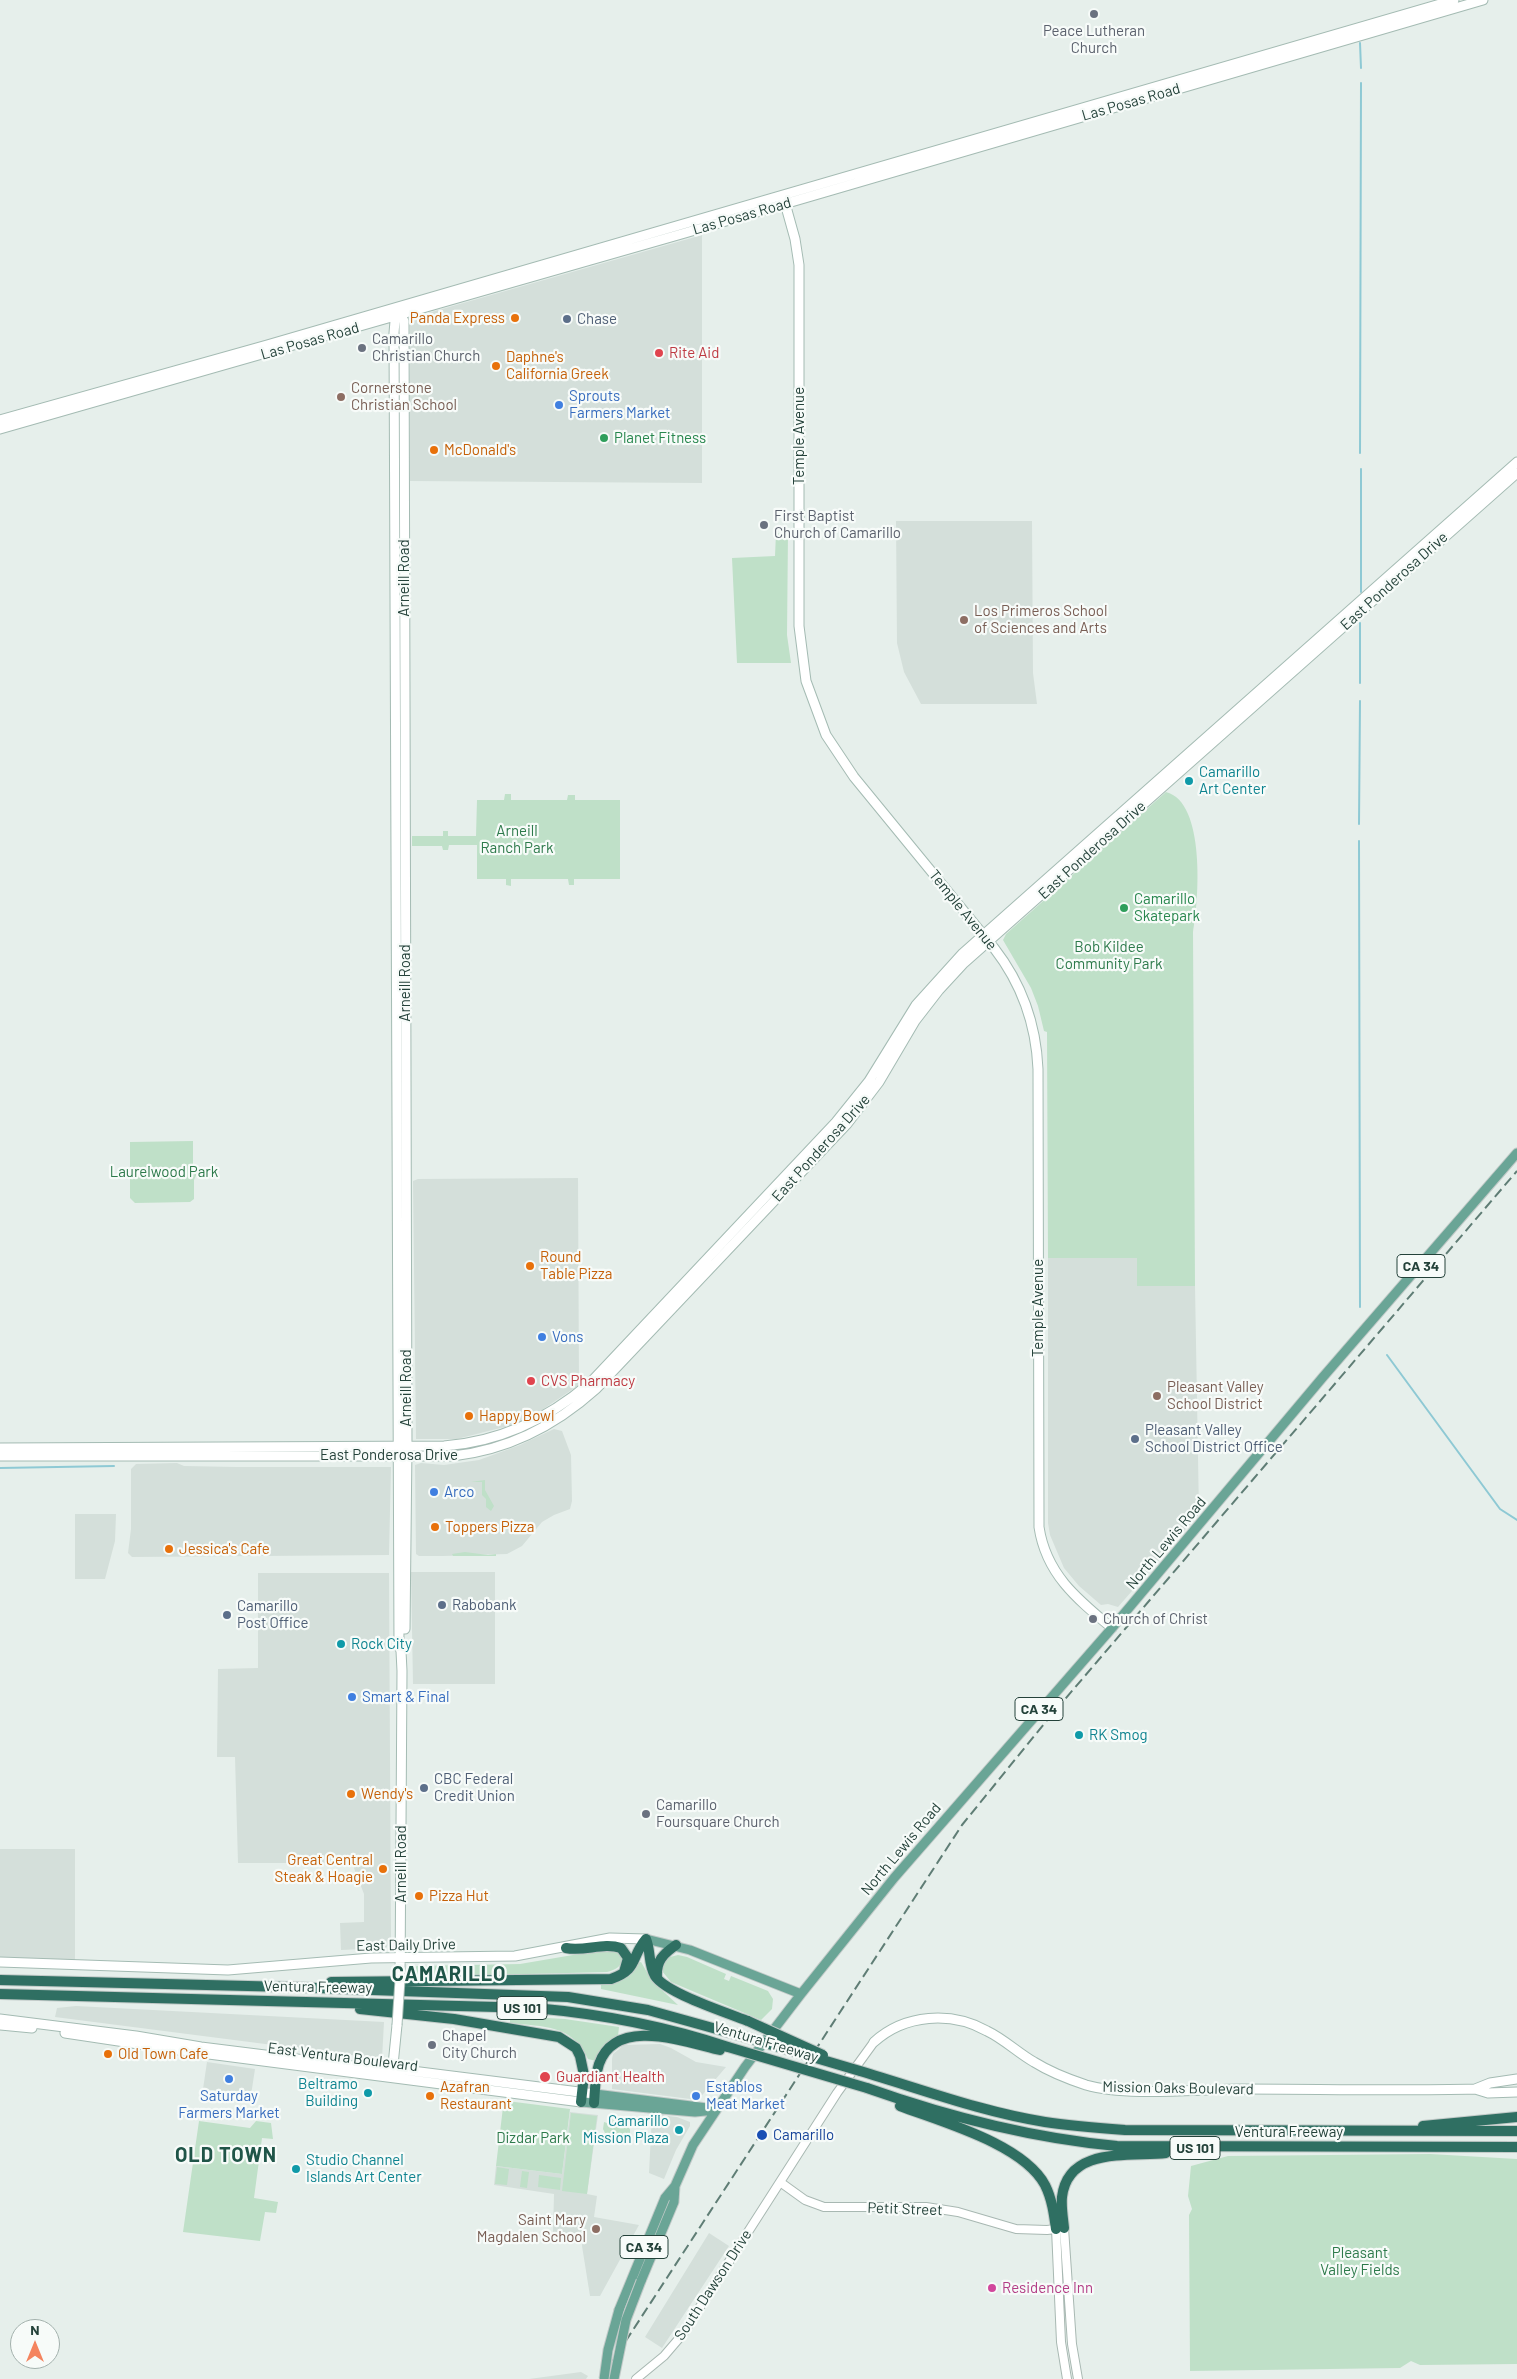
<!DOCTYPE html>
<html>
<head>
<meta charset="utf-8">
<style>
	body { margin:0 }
	#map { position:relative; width:1517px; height:2379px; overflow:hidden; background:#e6efeb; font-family:Barlow,sans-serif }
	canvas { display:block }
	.north { position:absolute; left:10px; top:2319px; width:50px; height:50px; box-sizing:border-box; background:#f7fbf9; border:1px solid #a3b1ad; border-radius:50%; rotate:0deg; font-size:14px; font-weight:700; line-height:20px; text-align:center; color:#24423a }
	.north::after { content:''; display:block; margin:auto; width:18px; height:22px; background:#f4845f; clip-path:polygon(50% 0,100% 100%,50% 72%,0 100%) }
</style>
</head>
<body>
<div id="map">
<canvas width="1517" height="2379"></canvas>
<div class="north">N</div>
</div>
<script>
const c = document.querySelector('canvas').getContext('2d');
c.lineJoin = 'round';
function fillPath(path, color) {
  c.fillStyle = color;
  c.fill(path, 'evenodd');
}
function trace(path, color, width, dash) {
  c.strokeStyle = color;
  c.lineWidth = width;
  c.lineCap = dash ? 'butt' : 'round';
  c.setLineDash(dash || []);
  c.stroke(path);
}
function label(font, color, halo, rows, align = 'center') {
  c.font = font + ' Barlow,sans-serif';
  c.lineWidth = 4.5;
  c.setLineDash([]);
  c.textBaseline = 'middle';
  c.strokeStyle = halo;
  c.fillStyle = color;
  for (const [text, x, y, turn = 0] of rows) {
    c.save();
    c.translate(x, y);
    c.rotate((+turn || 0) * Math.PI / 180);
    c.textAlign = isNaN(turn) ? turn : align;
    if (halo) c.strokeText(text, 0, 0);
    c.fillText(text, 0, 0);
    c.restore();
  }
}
const built = new Path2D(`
	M702 235V483L410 481V323L414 317Z
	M896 521H1032L1033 673 1037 704H921L904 672 897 643Z
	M578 1178 579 1385 530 1418 512 1425 457 1439H416L413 1181 418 1179Z
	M1048 1258H1137V1286H1195L1199 1514 1118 1607 1108 1604 1101 1605 1079 1586 1064 1568 1050 1535 1048 1523Z
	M554 1429 562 1431 571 1455 572 1501 570 1509 554 1515 542 1522 522 1546 507 1554 443 1556H419L416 1554 415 1465 421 1463 444 1465 479 1460 520 1445Z
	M177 1463 184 1466 236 1467H391L389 1555 132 1557 128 1553 131 1529V1469L136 1464Z
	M75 1514H116L115 1541 105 1579H75Z
	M411 1572H495V1684H413Z
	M258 1573H389L391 1942 386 1948 341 1950 340 1923 364 1922V1894L352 1863H238L235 1757H217L218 1669 258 1668Z
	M0 1849H75V1960H0Z
	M76 2006 384 2022 382 2059 55 2017 57 2008Z
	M660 2044 671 2048 696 2062 726 2067 698 2100 612 2089V2059L613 2054 624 2045Z
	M207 2062 255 2069 251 2095 203 2089Z
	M570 2112 598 2115 587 2194 597 2196 594 2217 639 2225 600 2296H590L582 2246 583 2236 553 2232 554 2194 494 2185 496 2166 562 2174Z
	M652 2114 677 2117 690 2122V2126L676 2150 664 2179 649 2173Z
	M709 2233 729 2246 662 2348 645 2337Z
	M581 2372 588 2376 586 2379H529Z`);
const green = new Path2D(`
	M776 533H788L787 635 791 663H737L732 558 775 556Z
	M1166 792C1206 802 1199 901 1193 932L1195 1286H1137V1258H1048L1047 1032 1044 1031 1038 1006 1031 988 1003 940 1006 934Z
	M505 794H511V800H567L568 795H575V800H620V879H574V885H569L568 879H511V886L506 885V879H477V845H449L448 850H443L442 846H412V836H443V831H448V836H476L477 800H504Z
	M193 1141V1164L199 1169 194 1180V1199L190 1202 135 1203 130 1198V1142Z
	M485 1480V1490L494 1506 491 1511 486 1507V1499L482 1495V1482H471Z
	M465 1552 488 1555 496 1554V1556H453L452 1554Z
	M614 1948 622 1956C622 1967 617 1969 607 1972L409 1977 410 1969 417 1966 520 1964Z
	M678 1955 687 1957 726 1974 724 1979 729 1981 731 1976 768 1991 773 1999 772 2009 761 2020 671 1982 662 1971 664 1961 670 1957Z
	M641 1962 652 1981 678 2005 601 1989V1984L624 1979 638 1963Z
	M510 2016 565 2019 619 2027 618 2036 603 2049 596 2061 588 2059C572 2024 544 2027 510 2023Z
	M507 2101 570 2109 562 2174 496 2166 503 2107Z
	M571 2113 597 2116 587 2194 562 2191Z
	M612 2119 621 2122 630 2129V2135L624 2137 605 2133 603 2129 604 2122 607 2123Z
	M199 2121 250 2128 256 2121 271 2123 273 2139 262 2138 254 2198 278 2202 276 2213 265 2212 260 2241 183 2232Z
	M1430 2154 1517 2159V2364L1420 2365 1411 2361 1400 2368 1190 2371 1189 2215 1192 2209 1188 2196 1191 2166 1228 2156Z
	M497 2167 509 2169 507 2185 495 2184Z
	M522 2171 529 2172 527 2188 520 2187Z
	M539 2175 561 2178 560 2190 538 2187Z`);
const stream = new Path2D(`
	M1360 43 1361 68
	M1360 453 1361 83
	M1361 592V469
	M1360 623V683
	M1359 824 1360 701
	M1359 841 1360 1307
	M1387 1355 1500 1509 1517 1520
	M0 1468 114 1466`);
const tertiary = new Path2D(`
	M780 2182 805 2200 824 2207H926L958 2212 1016 2229 1047 2230 1064 2228 1072 2344 1078 2379
	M1056 2229 1061 2342 1067 2379
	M636 2379 664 2356 682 2335 837 2093 874 2042`);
const secondary = new Path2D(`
	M783 196 795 239 799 265V626L806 681 826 735 854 777 994 948C1022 984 1036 1023 1038 1069L1039 1527C1046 1574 1077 1599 1112 1628
	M398 312 404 321 407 1446 405 1629
	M399 315 395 321 394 333 399 1646 401 1651 402 1671 400 1980
	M0 420 267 345 1454 0
	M0 429 685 233 1483 0
	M0 1448 444 1446C499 1442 549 1418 590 1383L836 1122 869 1081 916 1005 963 953 1517 462
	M0 1456H453C507 1450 556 1425 596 1389L847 1124 879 1082 915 1021 939 990 963 964 1517 473
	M0 1962 228 1970 371 1958 515 1956 610 1938 646 1939
	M0 2019 136 2036 201 2047 353 2066 404 2070 595 2094
	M0 2025 32 2028
	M65 2033 185 2051
	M874 2042C905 2014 951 2011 987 2031 1004 2039 1018 2053 1034 2062 1050 2072 1068 2079 1086 2085 1128 2097 1196 2089 1241 2089 1319 2089 1397 2091 1475 2089L1488 2093 1517 2092
	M201 2053 581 2102
	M392 2075 397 2025
	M1475 2089 1490 2083 1517 2079`);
const primary = new Path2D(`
	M646 1939 690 1950 801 1994
	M595 2094 707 2108
	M581 2102 695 2112 715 2110
	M641 2281 674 2202 675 2186 693 2145 745 2067 801 1994 894 1878 1112 1628 1323 1377 1517 1153
	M619 2310 665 2198 675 2186`);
const motorway = new Path2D(`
	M566 1948C584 1952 603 1942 621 1948L628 1958 624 1972
	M657 1977C656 1961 663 1954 676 1945
	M0 1980 289 1987 568 1997 648 2010 738 2035
	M331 1982 611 1979C639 1969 630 1958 646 1939 651 1951 648 1964 655 1976 666 1993 727 2013 748 2021
	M0 1994 535 2008C601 2014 665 2026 728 2047
	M360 2009 454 2019 559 2037 576 2048 580 2056 584 2075 581 2102
	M860 2071C921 2089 982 2112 1045 2122 1071 2126 1098 2128 1125 2130L1517 2131
	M867 2088C949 2117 1030 2138 1117 2146L1517 2147
	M594 2103C595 2090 595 2076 599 2064 616 2016 685 2042 720 2050
	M900 2106C942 2122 1023 2144 1045 2185 1052 2199 1054 2214 1056 2229
	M1423 2126 1517 2117
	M1064 2228C1063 2218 1061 2207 1062 2197 1068 2146 1130 2157 1166 2153`);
const rail = new Path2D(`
	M601 2379 962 1825 1048 1719 1517 1171`);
const secondaryBridge = new Path2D(`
	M397 2025 400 1980`);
const primaryBridge = new Path2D(`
	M604 2379 608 2350 619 2310
	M614 2379 626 2320 641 2281`);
const motorwayBridge = new Path2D(`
	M748 2021 823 2055
	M738 2035 860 2071
	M728 2047 867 2088`);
const markers = [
	[1094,14,5,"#6b7280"],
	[515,318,5,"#e8710a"],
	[567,319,5,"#5c6f8a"],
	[362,348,5,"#6b7280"],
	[659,353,5,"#e0444e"],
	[496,366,5,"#e8710a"],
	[341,397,5,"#8d6e63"],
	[559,405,5,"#3f7fe0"],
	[604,438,5,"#2e9e5b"],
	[434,450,5,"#e8710a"],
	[764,525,5,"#6b7280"],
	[964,620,5,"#8d6e63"],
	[1189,781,5,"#0f9aa8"],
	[1124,908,5,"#2e9e5b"],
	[530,1266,5,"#e8710a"],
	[542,1337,5,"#3f7fe0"],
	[531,1381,5,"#e0444e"],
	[1157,1396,5,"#8d6e63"],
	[469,1416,5,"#e8710a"],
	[1135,1439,5,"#5c6f8a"],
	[434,1492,5,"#3f7fe0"],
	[435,1527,5,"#e8710a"],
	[169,1549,5,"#e8710a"],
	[442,1605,5,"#5c6f8a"],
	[227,1615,5,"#5c6f8a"],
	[1093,1619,5,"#6b7280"],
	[341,1644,5,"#0f9aa8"],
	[352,1697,5,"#3f7fe0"],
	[1079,1735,5,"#0f9aa8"],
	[424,1788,5,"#5c6f8a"],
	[351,1794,5,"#e8710a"],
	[646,1814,5,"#6b7280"],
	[383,1869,5,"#e8710a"],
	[419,1896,5,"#e8710a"],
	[432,2045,5,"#6b7280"],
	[108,2054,5,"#e8710a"],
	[545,2077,6,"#e0444e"],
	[229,2079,5,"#3f7fe0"],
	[368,2093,5,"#0f9aa8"],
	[430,2096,5,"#e8710a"],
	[696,2096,5,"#3f7fe0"],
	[679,2130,5,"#0f9aa8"],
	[762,2135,6,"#1a4fb4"],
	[296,2169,5,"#0f9aa8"],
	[596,2229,5,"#8d6e63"],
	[992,2288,5,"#d1479c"]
];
const shields = [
	[1421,1266,48],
	[1039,1709,48],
	[522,2008,50],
	[1195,2148,50],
	[644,2247,48]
];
const shieldNames = [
	["CA 34",1421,1266],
	["CA 34",1039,1709],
	["US 101",522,2008],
	["US 101",1195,2148],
	["CA 34",644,2247]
];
const worshipNames = [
	["Peace Lutheran",1094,31,"center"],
	["Church",1094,48,"center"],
	["Camarillo",372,339],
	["Christian Church",372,356],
	["First Baptist",774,516],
	["Church of Camarillo",774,533],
	["Church of Christ",1103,1619],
	["Camarillo",656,1805],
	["Foursquare Church",656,1822],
	["Chapel",442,2036],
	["City Church",442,2053]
];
const streetNames = [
	["Las Posas Road",1131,102,-16],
	["Las Posas Road",742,216,-16],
	["Las Posas Road",310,341,-16],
	["Temple Avenue",799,436,-90],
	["Arneill Road",404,578,-90],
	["East Ponderosa Drive",1394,581,-42],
	["East Ponderosa Drive",1092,850,-42],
	["Temple Avenue",963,910,51],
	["Arneill Road",405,983,-90],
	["East Ponderosa Drive",821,1148,-48],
	["Temple Avenue",1038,1308,-90],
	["Arneill Road",406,1388,-90],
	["East Ponderosa Drive",389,1455],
	["North Lewis Road",1166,1543,-50],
	["North Lewis Road",901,1849,-50],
	["Arneill Road",401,1864,-90],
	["East Daily Drive",406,1945,-1],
	["Ventura Freeway",318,1987,1],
	["Ventura Freeway",766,2042,17],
	["East Ventura Boulevard",343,2057,7],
	["Mission Oaks Boulevard",1178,2088,1],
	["Ventura Freeway",1289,2132],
	["Petit Street",905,2209,2],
	["South Dawson Drive",713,2285,-57]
];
const foodNames = [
	["Panda Express",505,318,"right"],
	["Daphne's",506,357],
	["California Greek",506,374],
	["McDonald's",444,450],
	["Round",540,1257],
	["Table Pizza",540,1274],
	["Happy Bowl",479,1416],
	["Toppers Pizza",445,1527],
	["Jessica's Cafe",179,1549],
	["Wendy's",361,1794],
	["Great Central",373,1860,"right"],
	["Steak & Hoagie",373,1877,"right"],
	["Pizza Hut",429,1896],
	["Old Town Cafe",118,2054],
	["Azafran",440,2087],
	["Restaurant",440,2104]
];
const serviceNames = [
	["Chase",577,319],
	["Pleasant Valley",1145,1430],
	["School District Office",1145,1447],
	["Rabobank",452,1605],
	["Camarillo",237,1606],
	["Post Office",237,1623],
	["CBC Federal",434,1779],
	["Credit Union",434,1796]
];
const healthNames = [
	["Rite Aid",669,353],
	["CVS Pharmacy",541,1381],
	["Guardiant Health",556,2077]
];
const educationNames = [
	["Cornerstone",351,388],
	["Christian School",351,405],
	["Los Primeros School",974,611],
	["of Sciences and Arts",974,628],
	["Pleasant Valley",1167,1387],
	["School District",1167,1404],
	["Saint Mary",586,2220,"right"],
	["Magdalen School",586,2237,"right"]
];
const shopNames = [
	["Sprouts",569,396],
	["Farmers Market",569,413],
	["Vons",552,1337],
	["Arco",444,1492],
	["Smart & Final",362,1697],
	["Establos",706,2087],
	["Meat Market",706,2104],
	["Saturday",229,2096,"center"],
	["Farmers Market",229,2113,"center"]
];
const leisureNames = [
	["Planet Fitness",614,438],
	["Camarillo",1134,899],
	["Skatepark",1134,916]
];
const cultureNames = [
	["Camarillo",1199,772],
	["Art Center",1199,789],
	["Rock City",351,1644],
	["RK Smog",1089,1735],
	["Beltramo",358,2084,"right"],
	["Building",358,2101,"right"],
	["Camarillo",669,2121,"right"],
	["Mission Plaza",669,2138,"right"],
	["Studio Channel",306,2160],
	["Islands Art Center",306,2177]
];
const parkNames = [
	["Arneill",517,831],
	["Ranch Park",517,848],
	["Bob Kildee",1109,947],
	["Community Park",1109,964],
	["Laurelwood Park",164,1172],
	["Dizdar Park",533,2138],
	["Pleasant",1360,2253],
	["Valley Fields",1360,2270]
];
const transitNames = [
	["Camarillo",773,2135]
];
const hotelNames = [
	["Residence Inn",1002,2288]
];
const districtNames = [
	["CAMARILLO",449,1974],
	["OLD TOWN",226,2155]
];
fillPath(built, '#d4dfda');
fillPath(green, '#bfe0c8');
trace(stream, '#8ec9d4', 2);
trace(tertiary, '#a8b8b2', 10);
trace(secondary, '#a4bbb3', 11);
trace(primary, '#c2cac8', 11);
trace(motorway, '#c2cac8', 12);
trace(tertiary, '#fff', 8);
trace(secondary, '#fff', 9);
trace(primary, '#6aa596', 9);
trace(motorway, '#2f6f62', 10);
trace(rail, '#5f7d75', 2, [10, 5]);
trace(secondaryBridge, '#a4bbb3', 11, []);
trace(primaryBridge, '#c2cac8', 11, []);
trace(motorwayBridge, '#c2cac8', 12, []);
trace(secondaryBridge, '#fff', 9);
trace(primaryBridge, '#6aa596', 9);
trace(motorwayBridge, '#2f6f62', 10);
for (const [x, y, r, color] of markers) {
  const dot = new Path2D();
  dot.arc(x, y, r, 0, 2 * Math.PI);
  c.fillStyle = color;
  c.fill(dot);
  trace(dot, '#f7fbf9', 2);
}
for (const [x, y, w] of shields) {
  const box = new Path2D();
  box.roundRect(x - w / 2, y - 11.5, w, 23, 4);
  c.fillStyle = '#f7fbf9';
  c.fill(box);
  trace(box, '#24423a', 1);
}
label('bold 14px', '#24423a', null, shieldNames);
label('15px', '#5b616d', '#f7fbf9', worshipNames, 'left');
label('15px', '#24423a', '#f7fbf9', streetNames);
label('15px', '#c56008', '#f7fbf9', foodNames, 'left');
label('15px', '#4e5e75', '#f7fbf9', serviceNames, 'left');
label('15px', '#be3a42', '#f7fbf9', healthNames, 'left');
label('15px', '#785e54', '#f7fbf9', educationNames, 'left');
label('15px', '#366cbe', '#f7fbf9', shopNames, 'left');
label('15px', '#27864d', '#f7fbf9', leisureNames, 'left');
label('15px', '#0d838f', '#f7fbf9', cultureNames, 'left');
label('15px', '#2d7a4b', '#f7fbf9', parkNames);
label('15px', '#164399', '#f7fbf9', transitNames, 'left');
label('15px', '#b23c85', '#f7fbf9', hotelNames, 'left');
c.letterSpacing = '1px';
label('bold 20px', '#1f5548', '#f7fbf9', districtNames);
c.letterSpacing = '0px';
</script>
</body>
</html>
